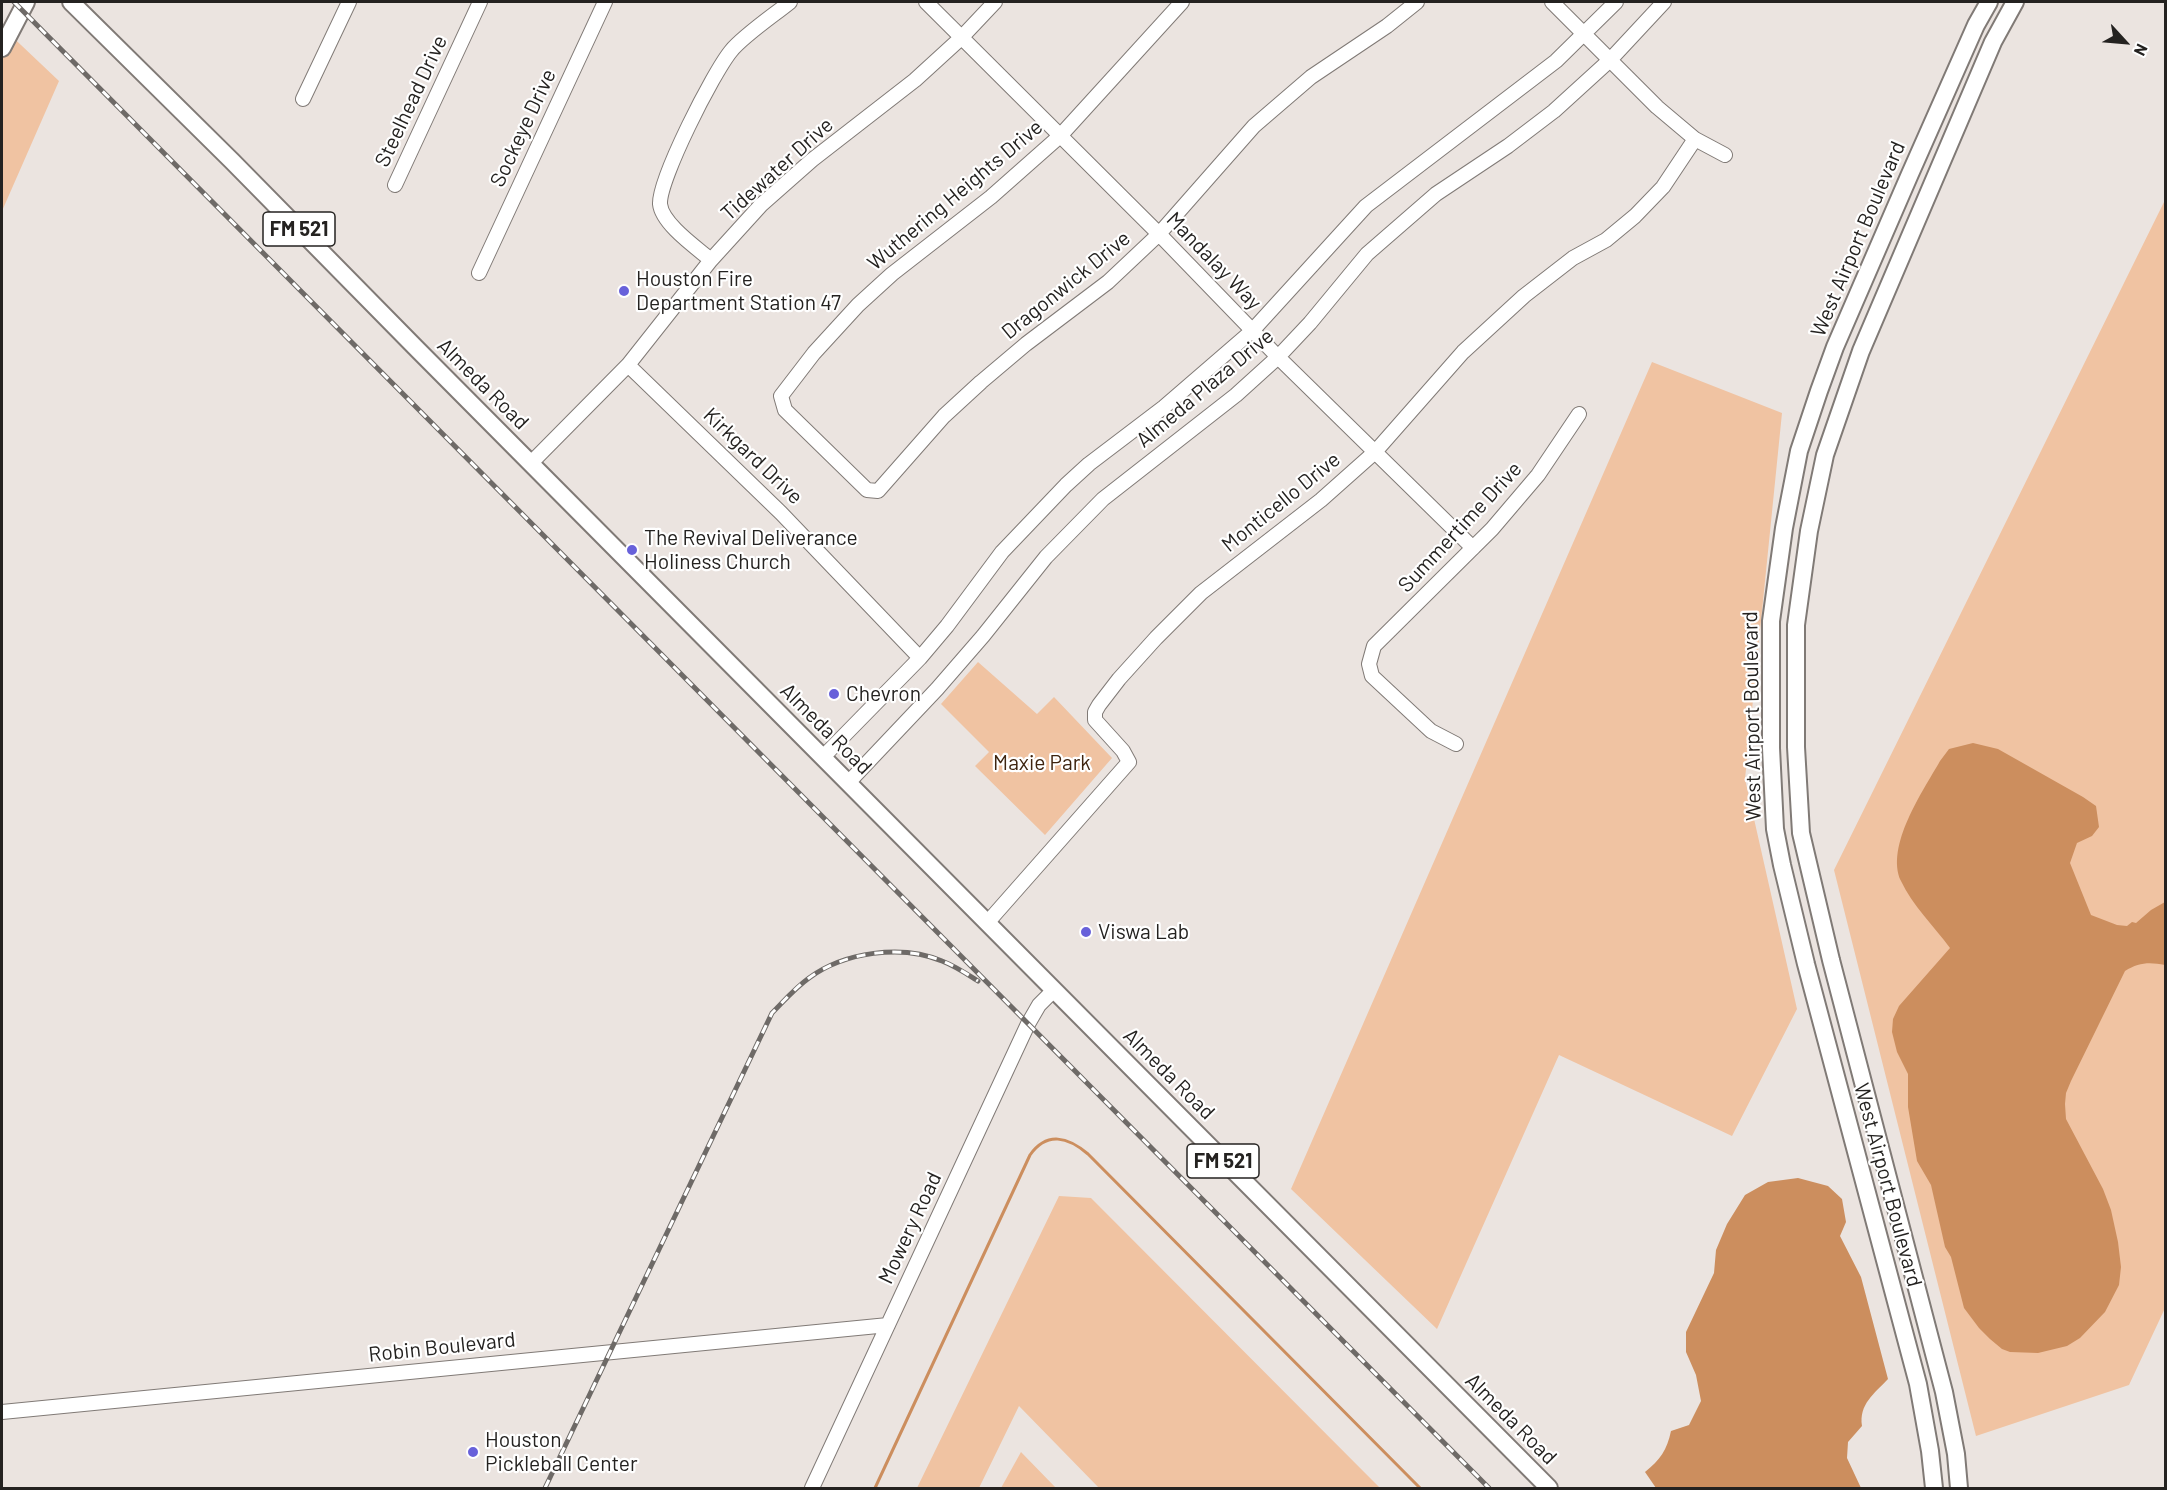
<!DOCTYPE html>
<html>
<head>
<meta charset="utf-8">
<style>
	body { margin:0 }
	#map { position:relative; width:2167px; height:1490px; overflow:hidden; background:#ebe4e0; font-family:Barlow,sans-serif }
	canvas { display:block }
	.frame { position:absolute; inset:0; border:3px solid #242220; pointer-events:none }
	.north { position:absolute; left:2095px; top:12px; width:60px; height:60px; -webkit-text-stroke:4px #fff; paint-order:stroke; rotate:116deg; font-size:16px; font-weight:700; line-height:24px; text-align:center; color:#242220 }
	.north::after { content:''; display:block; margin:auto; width:21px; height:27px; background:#242220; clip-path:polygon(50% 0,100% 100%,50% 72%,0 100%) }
</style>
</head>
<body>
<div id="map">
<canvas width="2167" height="1490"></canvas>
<div class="frame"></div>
<div class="north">N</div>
</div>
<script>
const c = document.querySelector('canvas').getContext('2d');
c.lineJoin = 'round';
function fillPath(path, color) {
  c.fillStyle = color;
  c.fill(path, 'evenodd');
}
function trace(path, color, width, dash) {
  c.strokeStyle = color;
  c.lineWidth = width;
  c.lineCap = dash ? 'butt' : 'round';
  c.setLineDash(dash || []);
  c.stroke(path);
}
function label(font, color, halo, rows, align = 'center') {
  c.font = font + ' Barlow,sans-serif';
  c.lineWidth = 4.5;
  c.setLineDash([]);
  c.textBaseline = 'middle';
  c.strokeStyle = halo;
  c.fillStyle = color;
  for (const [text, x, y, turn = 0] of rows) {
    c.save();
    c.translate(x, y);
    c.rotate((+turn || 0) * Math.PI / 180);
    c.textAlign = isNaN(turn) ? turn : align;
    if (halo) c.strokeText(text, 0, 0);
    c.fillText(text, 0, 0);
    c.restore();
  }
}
const green = new Path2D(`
	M2 27 59 81 2 211Z
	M2165 200 2166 1306 2129 1385 1976 1436 1834 870Z
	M1652 362 1782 413 1745 779 1797 1009 1732 1136 1559 1055 1437 1329 1291 1189Z
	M978 662 1037 714 1054 697 1112 758 1045 835 975 766 989 752 941 704Z
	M1059 1196 1091 1198 1380 1488H1099L1019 1406 979 1488H917Z
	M1021 1452 1056 1488H1001Z`);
const water = new Path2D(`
	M1973 743 1998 749 2083 797 2096 806 2099 827 2092 836 2077 843 2070 863 2091 915 2117 925 2127 926 2132 922 2136 923 2151 910 2165 902V965C2150 962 2139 962 2125 971L2071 1081 2066 1093 2065 1104 2066 1119 2103 1189 2111 1210 2118 1242 2121 1267 2119 1285 2105 1312 2080 1338 2067 1346 2038 1353 2010 1352 2002 1349 1990 1339 1979 1328 1964 1308 1951 1257 1945 1247 1931 1185 1917 1161 1908 1107V1074L1897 1052 1892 1032 1893 1019 1899 1006 1950 948C1934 926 1912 905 1901 881 1885 846 1923 791 1940 761L1949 749Z
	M1798 1178 1828 1186 1842 1199 1846 1222 1840 1236 1861 1277 1888 1379C1874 1394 1859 1404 1862 1426L1848 1442 1847 1458 1861 1488H1656L1645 1472C1660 1460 1667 1450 1671 1431L1689 1425 1701 1401 1696 1375 1686 1352V1332L1714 1273 1716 1250 1727 1224 1745 1195 1768 1182Z`);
const stream = new Path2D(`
	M875 1488 1030 1155C1047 1131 1068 1137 1088 1154L1420 1488`);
const minor = new Path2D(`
	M926 2 1159 234 1278 357 1473 548
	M1182 2 1060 136 991 197 892 274 858 305 814 353 781 396 785 410 867 490 878 491 944 416 981 382 1026 344 1108 282 1159 234 1254 126 1311 77 1387 26 1417 2
	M1552 2 1657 107 1695 139 1725 155
	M303 99 349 2
	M395 185 480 2
	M711 260C697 248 662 224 660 204 659 179 713 73 731 51 743 36 774 15 790 2
	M479 273 605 2
	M628 365 781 513 920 658
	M531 463 628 365 711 260 761 205 812 160 915 80 961 38 995 2
	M1456 744 1431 731 1372 676 1369 664 1374 646 1492 529 1538 475 1579 414
	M823 757 920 658 947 626 1002 552 1066 485 1089 464 1164 407 1252 331 1366 206 1556 61 1616 2
	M848 783 937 689 983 636 1046 557 1103 499 1236 395 1278 357 1310 323 1367 254 1436 194 1508 146 1554 111 1610 60 1664 2
	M987 923 1129 762 1123 751 1095 720V712L1099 705 1119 679 1156 638 1201 593 1321 500 1375 452 1463 352 1524 296 1573 258 1606 240 1635 216 1663 187 1695 139
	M2 1412 888 1325
	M812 1488 1028 1024 1039 1005 1054 990`);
const major = new Path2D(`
	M71 2 232 161 415 347 1549 1488
	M2 48 26 2
	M1934 1488 1930 1451 1918 1384 1806 964 1782 865 1775 829 1771 748V621L1784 528 1799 451 1819 391 1835 347 1910 174 1976 25 1989 2
	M1959 1488 1956 1454 1944 1392 1831 960 1801 833 1796 747V625L1809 531 1825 455 1861 351 1993 42 2015 2`);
const rail = new Path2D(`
	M14 2 1489 1488
	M545 1488 772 1013C784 1001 795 988 809 978 844 952 902 944 942 961 955 966 967 974 978 981`);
const markers = [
	[624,291,6,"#6861da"],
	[632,550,6,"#6861da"],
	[834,694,6,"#6861da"],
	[1086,932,6,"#6861da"],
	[473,1452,6,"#6861da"]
];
const shields = [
	[299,229,72],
	[1223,1161,72]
];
const shieldNames = [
	["FM 521",299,229],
	["FM 521",1223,1161]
];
const streetNames = [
	["Steelhead Drive",411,101,-65],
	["Sockeye Drive",523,128,-65],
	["Tidewater Drive",777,169,-42],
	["Wuthering Heights Drive",955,195,-40],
	["West Airport Boulevard",1858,239,-67],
	["Mandalay Way",1214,261,46],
	["Dragonwick Drive",1066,285,-39],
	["Almeda Road",483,384,45],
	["Almeda Plaza Drive",1205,388,-40],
	["Kirkgard Drive",753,456,44],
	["Monticello Drive",1281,502,-39],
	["Summertime Drive",1460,527,-47],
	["West Airport Boulevard",1752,716,-91],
	["Almeda Road",826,729,45],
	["Almeda Road",1169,1074,45],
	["West Airport Boulevard",1888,1185,75],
	["Mowery Road",910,1228,-65],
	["Robin Boulevard",442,1347,-6],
	["Almeda Road",1511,1419,45]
];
const poiNames = [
	["Houston Fire",636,279],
	["Department Station 47",636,303],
	["The Revival Deliverance",644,538],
	["Holiness Church",644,562],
	["Chevron",846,694],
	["Viswa Lab",1098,932],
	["Houston",485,1440],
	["Pickleball Center",485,1464]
];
const parkNames = [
	["Maxie Park",1042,763]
];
fillPath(green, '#f0c3a2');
fillPath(water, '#cc8e5e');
trace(stream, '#cc8e5e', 3);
trace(minor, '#807a76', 16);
trace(major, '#807a76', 20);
trace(minor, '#fff', 14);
trace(major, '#fff', 16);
trace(rail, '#6e6a67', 5);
trace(rail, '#fff', 3, [9]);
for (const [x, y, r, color] of markers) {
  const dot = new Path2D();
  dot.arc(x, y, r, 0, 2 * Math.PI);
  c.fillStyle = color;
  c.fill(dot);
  trace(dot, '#fff', 2);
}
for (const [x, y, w] of shields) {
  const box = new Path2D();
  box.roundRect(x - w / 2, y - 17, w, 34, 4.5);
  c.fillStyle = '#fff';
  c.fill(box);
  trace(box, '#242220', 1.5);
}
label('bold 20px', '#242220', null, shieldNames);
label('21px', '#242220', '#fff', streetNames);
label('21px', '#242220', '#fff', poiNames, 'left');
label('21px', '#3e240f', '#fff', parkNames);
</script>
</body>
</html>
